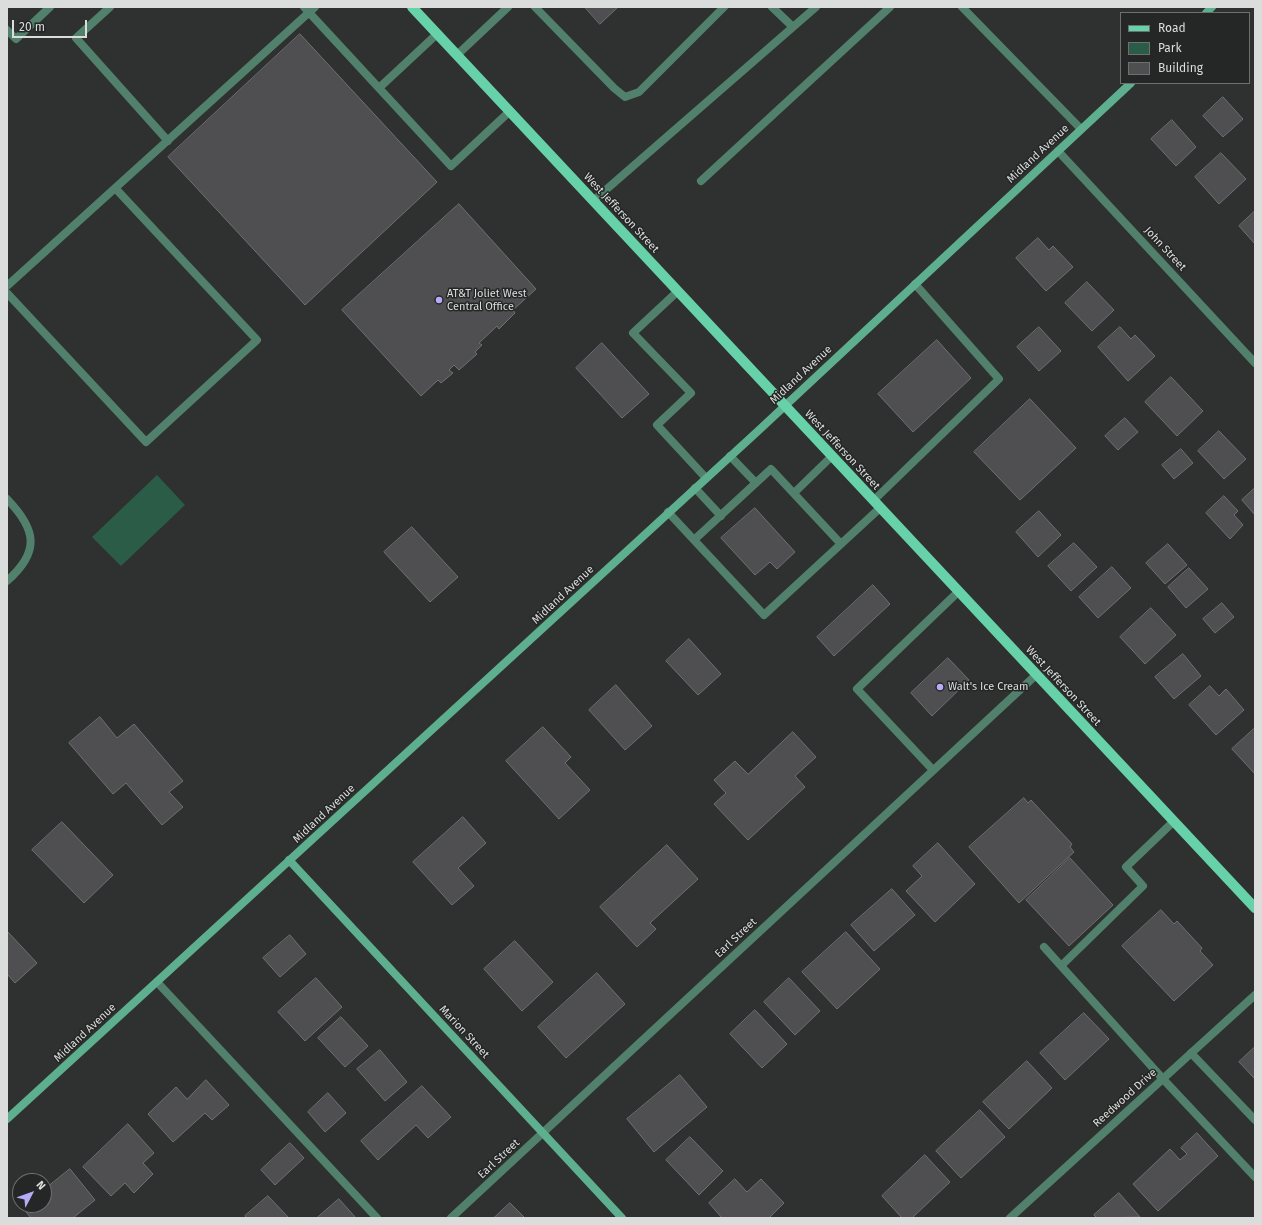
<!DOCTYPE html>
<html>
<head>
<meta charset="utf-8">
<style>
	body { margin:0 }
	#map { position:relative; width:1262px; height:1225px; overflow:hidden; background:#2e312f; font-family:"Fira Sans",sans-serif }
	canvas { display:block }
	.frame { position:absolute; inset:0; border:8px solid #dbdddc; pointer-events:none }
	.legend { position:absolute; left:1120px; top:12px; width:130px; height:72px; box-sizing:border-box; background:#242725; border:1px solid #6d706e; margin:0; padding:5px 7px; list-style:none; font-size:12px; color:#dbdddc }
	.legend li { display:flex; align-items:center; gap:8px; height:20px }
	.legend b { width:20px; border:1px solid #6d706e }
	.north { position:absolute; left:12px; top:1173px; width:40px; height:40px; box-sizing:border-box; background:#242725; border:1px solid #6d706e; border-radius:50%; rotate:49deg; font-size:11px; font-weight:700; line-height:16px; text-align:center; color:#dbdddc }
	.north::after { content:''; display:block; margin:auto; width:14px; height:18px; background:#b7abf8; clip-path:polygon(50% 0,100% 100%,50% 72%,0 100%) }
	.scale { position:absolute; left:12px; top:20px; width:75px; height:18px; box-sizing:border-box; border:2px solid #dbdddc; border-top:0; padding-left:5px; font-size:12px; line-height:14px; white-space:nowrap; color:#dbdddc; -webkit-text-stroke:3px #242725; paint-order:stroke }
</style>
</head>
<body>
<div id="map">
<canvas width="1262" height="1225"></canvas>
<div class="frame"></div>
<ul class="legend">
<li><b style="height:5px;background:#67d2a9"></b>Road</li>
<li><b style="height:11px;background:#2a5c48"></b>Park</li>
<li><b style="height:11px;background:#4f4f52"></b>Building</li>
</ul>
<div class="north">N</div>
<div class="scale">20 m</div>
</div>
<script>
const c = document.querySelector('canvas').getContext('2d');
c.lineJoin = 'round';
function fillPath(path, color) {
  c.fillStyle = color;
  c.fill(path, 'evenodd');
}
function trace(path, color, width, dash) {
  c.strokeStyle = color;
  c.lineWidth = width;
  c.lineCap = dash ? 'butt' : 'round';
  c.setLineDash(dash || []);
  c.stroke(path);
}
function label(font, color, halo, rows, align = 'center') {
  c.font = font + ' "Fira Sans",sans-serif';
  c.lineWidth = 3;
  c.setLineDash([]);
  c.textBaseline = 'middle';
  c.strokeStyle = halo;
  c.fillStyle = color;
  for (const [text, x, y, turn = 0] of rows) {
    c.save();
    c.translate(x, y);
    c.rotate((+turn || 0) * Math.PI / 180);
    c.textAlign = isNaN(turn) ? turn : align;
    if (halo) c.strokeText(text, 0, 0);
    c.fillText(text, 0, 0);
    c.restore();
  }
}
const green = new Path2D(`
	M157 475 185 505 121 566 92 537Z`);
const building = new Path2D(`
	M585 7H618L600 24Z
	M300 34 437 182 305 305 168 157Z
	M1223 97 1243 119 1223 137 1203 116Z
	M1172 120 1196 147 1176 166 1151 139Z
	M1221 153 1246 179 1219 204 1195 177Z
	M459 204 536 289 513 310 515 313 499 329 497 326 479 343 482 345 475 352 477 354 459 370 454 365 449 370 453 373 441 383 438 380 421 396 342 310Z
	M1255 211V244L1239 226Z
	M1038 238 1049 250 1053 246 1073 267 1046 291 1016 258Z
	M1087 282 1114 310 1092 331 1065 303Z
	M1039 327 1061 351 1039 371 1017 347Z
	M1120 327 1131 339 1135 335 1155 356 1128 381 1098 347Z
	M937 340 971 378 913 432 878 394Z
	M602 343 649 394 622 418 576 368Z
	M1171 377 1203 411 1177 436 1145 402Z
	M1030 399 1076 448 1020 500 974 452Z
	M1125 418 1138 432 1118 450 1105 436Z
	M1219 431 1246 459 1224 479 1198 451Z
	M1181 449 1193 463 1174 479 1162 465Z
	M1255 488V515L1242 500Z
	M1224 496 1238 511 1234 515 1243 525 1230 539 1206 513Z
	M755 508 795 552 777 569 770 562 755 575 721 538Z
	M1039 511 1061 535 1038 557 1016 532Z
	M412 527 458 577 430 602 384 552Z
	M1074 543 1097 567 1071 591 1048 566Z
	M1168 544 1187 565 1165 584 1146 563Z
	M1112 567 1131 588 1098 618 1079 597Z
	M1189 568 1208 589 1186 608 1168 587Z
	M873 585 890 604 834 656 817 637Z
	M1222 603 1234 617 1215 633 1203 619Z
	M1151 608 1176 635 1145 664 1120 637Z
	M689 639 721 674 698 695 666 661Z
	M1183 654 1201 676 1174 699 1155 677Z
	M948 658 969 680 932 716 911 693Z
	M616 685 652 726 625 750 589 710Z
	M1210 686 1219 696 1226 689 1244 710 1216 735 1189 705Z
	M100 717 117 738 134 724 183 781 169 792 183 807 162 825 126 783 113 794 69 743Z
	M543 727 571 757 565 763 590 790 559 819 506 761Z
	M1254 729 1255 730V774L1232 749Z
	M793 732 816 757 795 776 805 787 748 840 714 804 726 793 714 780 735 761 748 774Z
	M1024 798 1028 803 1031 800 1072 844 1070 847 1074 852 1019 903 969 847Z
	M463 817 486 843 458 868 474 886 452 905 413 862Z
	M62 822 113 875 84 903 32 850Z
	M938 843 975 884 935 922 906 891 922 876 913 866Z
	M667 845 698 879 650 923 656 929 637 947 600 907Z
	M1070 858 1113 905 1069 946 1026 900Z
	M892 889 915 915 874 951 851 925Z
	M1161 910 1174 924 1177 921 1202 948 1200 951 1213 965 1174 1001 1122 946Z
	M7 931 37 963 15 983 7 974Z
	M846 932 880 969 837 1009 802 972Z
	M290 935 306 954 280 977 263 958Z
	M515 941 553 982 522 1011 484 969Z
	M597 973 625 1004 566 1058 538 1027Z
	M316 978 342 1007 305 1041 278 1012Z
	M789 978 820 1011 795 1035 764 1002Z
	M755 1010 787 1044 762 1068 730 1034Z
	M1084 1013 1109 1039 1065 1080 1040 1053Z
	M341 1017 368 1046 345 1067 318 1038Z
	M1255 1047V1079L1239 1062Z
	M380 1050 407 1082 385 1101 357 1069Z
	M1027 1061 1052 1088 1009 1129 983 1102Z
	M680 1075 707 1107 654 1152 627 1119Z
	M206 1080 229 1105 212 1120 205 1113 173 1142 148 1114 176 1087 187 1099Z
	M422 1086 451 1117 428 1138 416 1125 378 1160 361 1141Z
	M328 1093 346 1113 325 1132 308 1112Z
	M980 1110 1005 1137 961 1178 936 1151Z
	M128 1124 154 1153 143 1163 153 1174 134 1193 125 1183 111 1196 83 1167Z
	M1197 1133 1218 1156 1158 1211 1133 1184 1170 1149 1180 1160 1187 1154 1181 1148Z
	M690 1137 723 1171 699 1195 666 1160Z
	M290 1143 304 1158 275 1185 261 1170Z
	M925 1155 950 1182 912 1218H902L882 1196Z
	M70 1169 95 1200 73 1218H31L22 1207 25 1205H44V1190Z
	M735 1179 747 1192 761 1179 784 1203 769 1218H722L709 1203Z
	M1119 1193 1140 1217 1097 1218 1094 1215Z
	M268 1196 289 1218H247L245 1216Z
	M339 1199 356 1218H317Z
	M510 1203 525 1218H494Z`);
const lane = new Path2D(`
	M110 7 76 38 168 141
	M304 7 451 166 509 112
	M535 7 614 88 625 97 639 92 724 7
	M772 7 793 27
	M962 7 1081 129
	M7 30 16 39 50 7
	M457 55 508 7
	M379 88 437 34
	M701 181 890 7
	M593 201 816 7
	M7 286 315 7
	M678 291 633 333 691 393 657 425 706 478
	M7 293 146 442 257 340 116 189
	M730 456 756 483
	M695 488 721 516
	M794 493 832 456
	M873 501 999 379 915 284
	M668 512 694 540
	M841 544 771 469 694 540 764 615 880 508
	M933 770 857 689 958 592
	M1044 947 1163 1079 1255 1177
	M1061 966 1143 886 1126 867 1173 822
	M157 982 377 1218
	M1191 1053 1255 1120`);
const street = new Path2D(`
	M1058 151 1255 363
	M7 499C37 530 40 552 7 581
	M451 1218 1036 675
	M1010 1218 1255 995`);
const secondary = new Path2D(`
	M1206 13 1212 7
	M289 860 622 1218
	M7 1119 758 431 1131 83`);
const primary = new Path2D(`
	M412 7 1255 908`);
const markers = [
	[439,300,4,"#b7abf8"],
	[940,687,4,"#b7abf8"]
];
const streetNames = [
	["Midland Avenue",1038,154,-43],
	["West Jefferson Street",621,213,47],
	["John Street",1165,249,47],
	["Midland Avenue",801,375,-43],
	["West Jefferson Street",842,450,47],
	["Midland Avenue",563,595,-43],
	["West Jefferson Street",1063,686,47],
	["Midland Avenue",324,814,-43],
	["Earl Street",736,938,-43],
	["Marion Street",464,1032,47],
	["Midland Avenue",85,1033,-43],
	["Reedwood Drive",1125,1098,-42],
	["Earl Street",499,1159,-43]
];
const poiNames = [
	["AT&T Joliet West",447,294],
	["Central Office",447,307],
	["Walt's Ice Cream",948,687]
];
fillPath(green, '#2a5c48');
fillPath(building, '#4f4f52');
trace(building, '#707073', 1);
trace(lane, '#51816d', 8);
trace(street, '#51816d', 8);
trace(secondary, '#5eaf8f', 8);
trace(primary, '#67d2a9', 10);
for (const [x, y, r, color] of markers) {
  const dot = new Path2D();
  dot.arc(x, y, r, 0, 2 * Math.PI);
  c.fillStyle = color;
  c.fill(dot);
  trace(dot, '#242725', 1.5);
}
label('11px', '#dbdddc', '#242725', streetNames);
label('11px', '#dbdddc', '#242725', poiNames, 'left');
</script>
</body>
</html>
